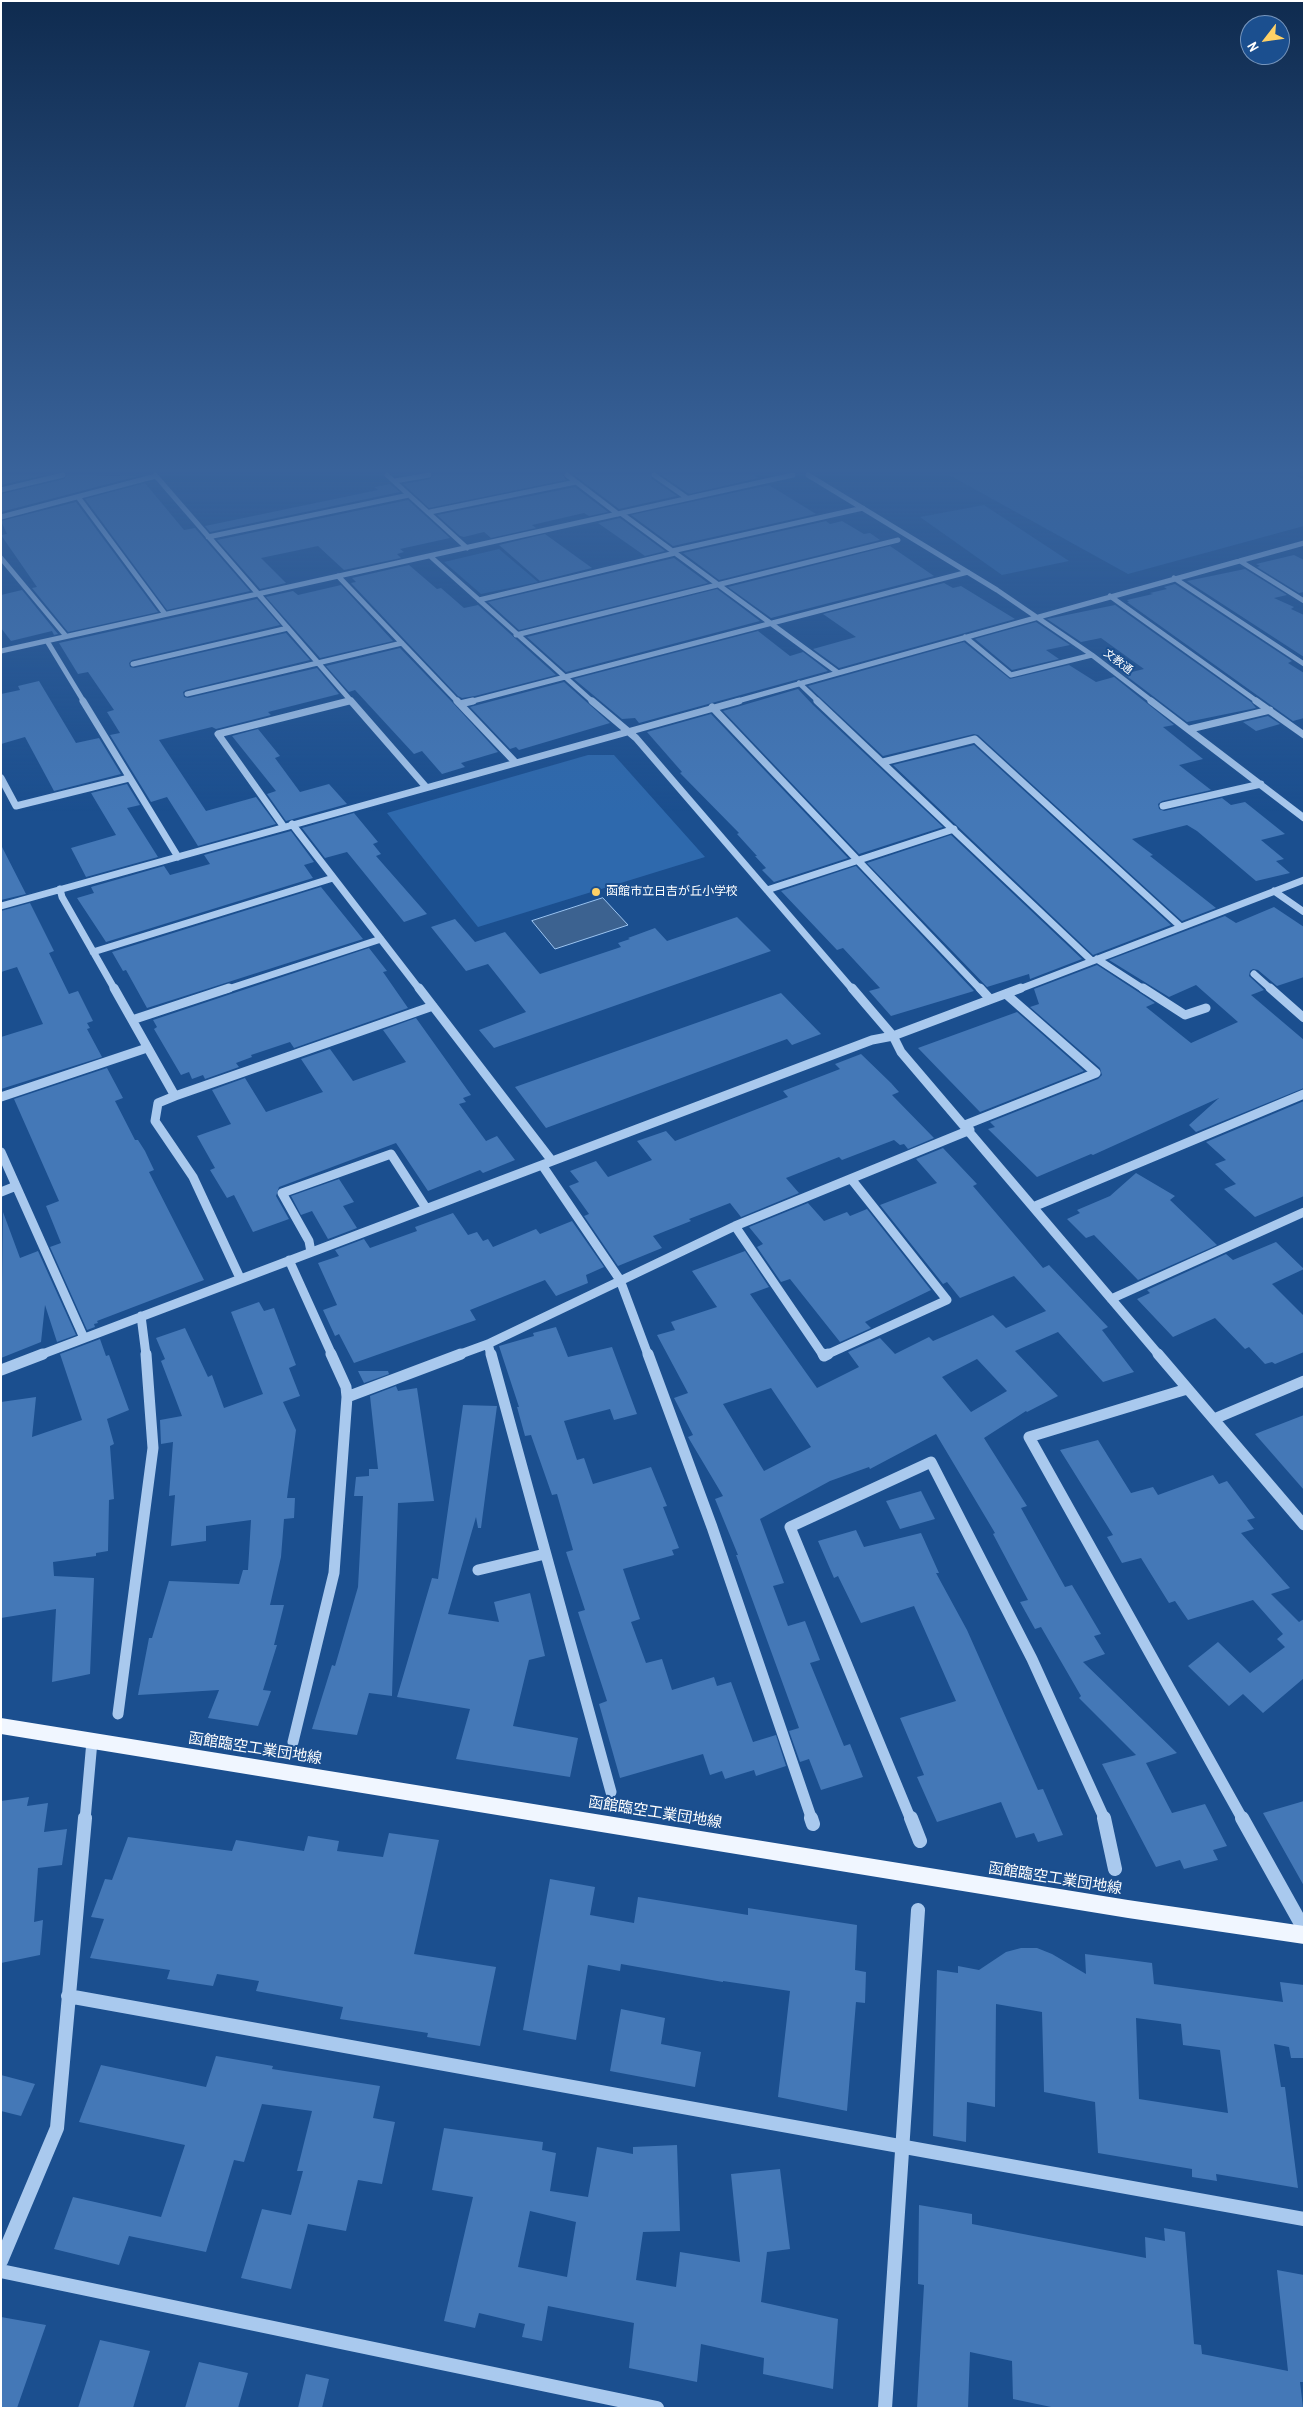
<!DOCTYPE html>
<html>
<head>
<meta charset="utf-8">
<style>
	body { margin:0 }
	#map { position:relative; width:1305px; height:2409px; overflow:hidden; background:#1b4f8f; font-family:"Archivo Narrow",sans-serif }
	canvas { display:block }
	.frame { position:absolute; inset:0; border:2px solid #fff; pointer-events:none }
	.north { position:absolute; left:1240px; top:15px; width:50px; height:50px; box-sizing:border-box; background:#1b4f8f; border:1px solid #7695bc; border-radius:50%; rotate:240deg; font-size:14px; font-weight:700; line-height:20px; text-align:center; color:#fff }
	.north::after { content:''; display:block; margin:auto; width:18px; height:22px; background:#ffd166; clip-path:polygon(50% 0,100% 100%,50% 72%,0 100%) }
</style>
</head>
<body>
<div id="map">
<canvas width="1305" height="2409"></canvas>
<div class="frame"></div>
<div class="north">N</div>
</div>
<script>
const c = document.querySelector('canvas').getContext('2d');
c.lineJoin = 'round';
function fillPath(path, color) {
  c.fillStyle = color;
  c.fill(path, 'evenodd');
}
function trace(path, color, width, dash) {
  c.strokeStyle = color;
  c.lineWidth = width;
  c.lineCap = dash ? 'butt' : 'round';
  c.setLineDash(dash || []);
  c.stroke(path);
}
function label(font, color, halo, rows, align = 'center') {
  c.font = font + ' "Archivo Narrow","Noto Sans JP",sans-serif';
  c.lineWidth = 4;
  c.setLineDash([]);
  c.textBaseline = 'middle';
  c.strokeStyle = halo;
  c.fillStyle = color;
  for (const [text, x, y, turn = 0] of rows) {
    c.save();
    c.translate(x, y);
    c.rotate((+turn || 0) * Math.PI / 180);
    c.textAlign = isNaN(turn) ? turn : align;
    if (halo) c.strokeText(text, 0, 0);
    c.fillText(text, 0, 0);
    c.restore();
  }
}
const green = new Path2D(`
	M949 475H1295L1304 479V526L1128 574Z
	M984 505 1069 561 1002 575 920 517Z
	M499 549 538 582 481 594 444 562Z
	M588 755H614L705 857 478 927 387 813Z`);
const water = new Path2D(`
	M603 898 628 925 555 949 532 921Z`);
const building = new Path2D(`
	M1 475H46L1 485Z
	M67 475 139 476 1 512V494L64 479Z
	M433 475H563L566 480 429 508 403 484 430 479Z
	M574 475H650L652 479 677 496 619 509Z
	M661 475H753L759 478 689 494Z
	M145 483 184 530 195 528 250 591 167 610 85 499Z
	M390 484 400 492 210 532 205 526 378 490 374 487Z
	M769 485 816 514 673 546 631 515Z
	M575 487 608 512 589 516 584 513 532 525 536 528 491 538 484 532 464 537 460 536 437 515Z
	M408 500 450 538 400 549 404 552 397 554 401 558 344 570 318 546 261 558 286 583 260 589 217 540Z
	M76 502 158 612 68 632 32 588 37 587 1 535 7 534 1 521Z
	M620 518 665 551 645 556 598 523Z
	M826 521 830 524 842 521 864 534 870 533 880 540 719 580 683 553Z
	M545 534 592 568 540 581 499 545Z
	M890 546 934 576 771 618 728 587Z
	M1294 555 1304 560V592L1299 593 1257 567 1260 566 1256 564Z
	M674 558 708 583 519 630 488 602Z
	M409 565 437 589 441 588 464 608 478 605 556 675 475 696 462 698 458 696 351 583 356 582 352 578Z
	M1245 569 1287 595 1274 598 1294 607 1291 609 1304 615V657L1187 581Z
	M944 583 953 588 961 586 1015 619 839 668 813 649 856 637 823 614Z
	M1175 584 1292 661 1288 663 1304 673V718L1293 721 1127 602H1129L1127 600 1153 594 1150 593 1167 589 1164 587Z
	M341 585 393 641 320 658 266 597 293 591 298 595Z
	M717 589 760 621 566 672 527 637Z
	M22 590 58 634 54 635 52 631 11 641 1 628V595Z
	M257 599 280 625 132 660 129 663 130 667 134 668 286 633 310 660 186 690 183 692 184 697 188 698 317 668 339 694 268 712 271 715 216 729 212 727 159 740 206 811 256 797 276 824 198 846 167 797 151 802 110 735 120 733 107 712 114 710 88 672 78 674 59 643Z
	M1115 605 1251 702 1256 708 1187 722 1124 674 1144 669 1101 638 1081 642 1047 619Z
	M1036 622 1070 645 1046 650 1059 659 1012 670 975 639Z
	M758 631 790 656 803 652 828 671 639 723 635 718 622 719 574 679Z
	M964 642 1010 679 1069 665 1096 682 1114 677 1174 725 1163 727 1203 759 1179 765 1211 790 1162 801 1158 804 1159 809 1164 811 1222 798 1231 805 1245 802 1285 834 1261 840 1284 859 1276 861 1290 873 1256 881 1197 831 1187 825 1132 839 1153 855 1150 856 1216 908 1182 921 978 735 974 734 883 756 808 686Z
	M400 648 452 702 498 752 461 763 465 767 442 774 422 751 414 754 355 690 349 692 326 666Z
	M39 681 76 743 99 738 121 774 54 791 25 737 1 744V694L20 690 18 686Z
	M564 682 610 723 519 750 516 747 510 749 470 707Z
	M798 689 813 705 943 827 859 854 723 711Z
	M711 714 848 858 774 882 762 870 766 868 755 856H757L737 834 739 833 680 773 682 772 647 732Z
	M1268 716 1280 724 1256 731 1243 722Z
	M258 729 280 756 275 758 300 792 329 784 347 804 286 821 267 794 276 791 232 736Z
	M974 745 1171 925 1093 955 893 765Z
	M127 784 140 805 127 808 158 857 86 877 71 848 116 835 91 793Z
	M354 813 378 842 373 844 381 854 376 856 427 914 404 922 347 852 325 858 302 828Z
	M291 831 314 862 304 865 313 878 106 942 77 898 94 893 91 887 164 866 170 875 210 864 204 855Z
	M951 835 1082 959 1030 979 1029 974 987 987 867 863Z
	M1 845 26 894 1 900Z
	M856 866 974 991 891 1016 869 991 880 988 843 948 837 950 781 891Z
	M321 887 363 939 147 1008 126 970 123 971 112 952Z
	M30 903 54 951 49 953 69 994 78 991 93 1021 87 1023 90 1028 87 1029 102 1057 1 1089V1037L43 1024 17 967 1 972V911Z
	M1274 907 1304 927V977L1277 986 1258 970 1253 969 1250 971 1249 976 1264 990 1251 995 1304 1040V1088L1196 1132 1189 1125 1219 1098 1093 1155 1091 1154 1037 1177 988 1129 995 1127 990 1122 1098 1079 1102 1075 1100 1068 1030 1007 1039 1004 1034 989 1097 965 1155 1003 1146 1007 1191 1043 1238 1022 1196 985 1169 997 1109 960 1225 916 1236 923Z
	M737 917 771 951 494 1048 479 1030 526 1012 488 964 466 971 431 927 455 919 475 942 505 932 540 974 621 947 618 943 630 939 628 938 655 928 667 941Z
	M369 948 387 971 383 972 408 1008 294 1048 290 1042 251 1055 252 1057 236 1063 239 1067 205 1079 203 1075 192 1079 189 1072 181 1075 154 1029 157 1027 153 1020Z
	M781 993 821 1034 792 1045 787 1039 546 1128 515 1087Z
	M1017 1012 1084 1071 980 1112 918 1048Z
	M416 1018 471 1095 463 1098 466 1102 459 1104 486 1141 497 1136 515 1160 483 1173 480 1170 428 1191 396 1143 279 1187 276 1196 289 1219 253 1232 234 1195 227 1198 210 1170 215 1168 197 1136 231 1124 212 1090 245 1078 266 1112 323 1092 301 1059 330 1049 353 1081 406 1062 383 1030Z
	M861 1054 891 1083 899 1092 892 1095 934 1138 908 1149 904 1144 900 1145 894 1140 842 1160 839 1157 786 1178 799 1193 741 1217 730 1203 689 1219 691 1221 653 1236 662 1248 618 1266 584 1216 589 1214 569 1186 579 1182 570 1171 596 1161 608 1177 652 1160 637 1141 666 1131 675 1141 788 1097 783 1091 840 1069 835 1064Z
	M107 1068 123 1098 115 1101 135 1140H138L145 1151 154 1170 149 1172 204 1280 97 1321 98 1323 94 1324 95 1327 87 1330 50 1247 61 1243 46 1206 59 1201 14 1099Z
	M1304 1101V1196L1255 1217 1224 1189 1236 1184 1215 1164 1226 1160 1206 1142Z
	M943 1148 977 1184 973 1186 1043 1268 1049 1265 1108 1327 1102 1330 1134 1372 1103 1382 1058 1332 1015 1351 1058 1396 1027 1412 1026 1411 984 1438 1027 1506 1021 1508 1065 1587 1072 1585 1101 1634 1094 1636 1105 1654 1083 1662 1177 1753 1146 1763 1172 1813 1205 1804 1227 1846 1213 1850 1218 1860 1184 1869 1180 1860 1156 1867 1102 1764 1136 1755 1079 1698 1081 1696 1041 1627 1035 1629 1020 1602 1028 1600 993 1534 995 1533 936 1434 870 1469 869 1467 830 1481 760 1519 784 1583 773 1586 788 1626 805 1621 820 1660 810 1663 844 1746 850 1744 863 1777 821 1790 809 1759 800 1762 789 1731 799 1728 736 1555H738L715 1499 723 1496 688 1437 693 1435 674 1398 688 1393 657 1335 675 1330 671 1322 717 1307 692 1271 745 1251 769 1287 750 1294 817 1388 859 1367 848 1352 880 1338 895 1354 929 1337 933 1341 993 1315 1006 1328 1046 1311 1014 1276 960 1298 947 1282 943 1284 880 1205 937 1183 916 1159ZM977 1359 1007 1391 971 1412 942 1377ZM771 1388 811 1447 764 1471 723 1404Z
	M1136 1173 1175 1196 1170 1200 1217 1245 1138 1280 1094 1235 1086 1238 1067 1219 1080 1213 1077 1210 1110 1196Z
	M339 1179 354 1202 343 1206 357 1228 328 1239 312 1211 301 1215 291 1196Z
	M808 1203 824 1221 847 1212 850 1216 867 1209 931 1290 865 1322 871 1328 840 1342 790 1279 781 1282 757 1247 763 1244 749 1227Z
	M3 1212 20 1258 38 1251 76 1335 57 1342 45 1305 41 1342 1 1358Z
	M453 1213 468 1235 477 1232 483 1241 488 1239 493 1247 536 1229 540 1234 572 1221 604 1267 586 1275 588 1283 556 1296 545 1280 470 1310 476 1320 354 1363 339 1334 335 1336 323 1310 337 1305 318 1263 339 1256 335 1250 364 1239 370 1248 417 1231 415 1227Z
	M1276 1242 1304 1269 1272 1284 1304 1316V1352L1275 1364 1272 1362 1265 1364 1249 1347 1245 1349 1215 1318 1173 1337 1137 1299 1150 1293 1147 1290 1226 1254 1233 1260Z
	M259 1302 264 1311 274 1308 296 1365 289 1368 300 1396 283 1402 296 1430 287 1498H295L294 1518 284 1519 281 1557 270 1605H284L274 1645H277L263 1690 271 1691 258 1726 208 1718 219 1690 138 1695 149 1638H152L169 1581 239 1584 243 1570H248L251 1520 206 1526V1541L171 1546 175 1495 169 1496 173 1442 161 1444 160 1420 182 1416 161 1361 165 1359 156 1338 185 1328 208 1377 212 1375 224 1408 263 1394 231 1312Z
	M556 1327 568 1357 612 1347 637 1414 614 1420 610 1409 564 1421 577 1460 584 1458 593 1484 651 1467 667 1506 663 1507 679 1548 672 1550 674 1555 623 1569 640 1619 631 1622 646 1663 662 1659 672 1690 714 1677 717 1686 731 1682 753 1742 776 1735 786 1766 756 1776 754 1770 725 1779 722 1771 710 1775 703 1754 620 1778 599 1704 607 1701 578 1612 585 1610 566 1552 573 1550 557 1494 552 1495 531 1435 525 1436 517 1407H519L499 1346 534 1336 533 1333Z
	M100 1339 106 1356 109 1355 129 1410 107 1419 114 1444 110 1446 114 1499 109 1500 108 1551 96 1553V1556L53 1562 54 1576 94 1578 90 1674 52 1682 56 1609 1 1618V1402L36 1397 32 1437 82 1420 60 1354Z
	M358 1371H388L389 1374 364 1383Z
	M396 1386 398 1391 417 1388 434 1501 398 1503 392 1696 369 1693 357 1735 312 1729 332 1665 335 1666 358 1587 363 1496H354L356 1477 369 1476V1469H378L370 1396Z
	M463 1405 497 1406 481 1528H478L476 1517 448 1614 499 1622 494 1602 530 1593 545 1656 529 1660 513 1726 578 1738 570 1777 456 1759 470 1709 397 1697 432 1578 438 1579Z
	M1304 1415V1490L1255 1434Z
	M1098 1440 1131 1493 1153 1487 1158 1495 1213 1475 1219 1484 1227 1481 1255 1518 1247 1520 1254 1529 1241 1533 1290 1588 1271 1594 1299 1622 1304 1619V1678L1263 1713 1243 1694 1229 1706 1188 1666 1218 1642 1250 1673 1285 1647 1277 1639 1283 1634 1253 1600 1188 1620 1175 1601 1169 1603 1141 1558 1122 1563 1107 1537 1113 1535 1060 1450Z
	M921 1491 935 1519 900 1529 886 1501Z
	M856 1530 864 1547 921 1533 939 1573H936L967 1630 1038 1790 1043 1789 1063 1835 1038 1842 1034 1833 1016 1838 1001 1802 937 1822 917 1777 924 1775 900 1718 956 1701 914 1606 861 1623 838 1576 834 1578 818 1541Z
	M29 1797 27 1806 48 1803 44 1832 67 1829 62 1865 38 1868 34 1922 43 1920 40 1955 1 1963V1801Z
	M1304 1801V1886L1263 1813Z
	M389 1833 439 1840 414 1954 496 1967 480 2046 427 2037 428 2033 340 2019 343 2007 256 1991 259 1981 217 1974 213 1986 167 1979 170 1970 90 1958 104 1919 91 1917 105 1879 112 1880 128 1837 232 1851 236 1840 304 1851 308 1836 339 1841 337 1851 383 1857Z
	M550 1879 595 1887 590 1915 634 1923 638 1897 748 1915V1908L857 1925 855 1970 866 1972 865 2003 856 2002 847 2111 778 2097 790 1991 723 1981V1982L621 1964 620 1971 588 1965 576 2040 523 2030Z
	M1021 1948H1037L1052 1954 1086 1974 1085 1954 1152 1963 1154 1984 1283 2002 1280 1982 1304 1985V2058H1291L1289 2047 1274 2044 1281 2087H1285L1298 2188 1216 2174 1217 2181 1192 2177V2169L1098 2153 1095 2102 1044 2092 1042 2012 996 2004 995 2107 967 2102 966 2142 933 2136 937 1970 958 1973V1966L979 1970 1006 1952ZM1136 2018 1181 2024 1183 2045 1220 2050 1228 2113 1139 2099Z
	M621 2009 665 2018 661 2044 701 2052 695 2087 610 2071Z
	M216 2056 273 2066 272 2069 380 2086 373 2118 395 2122 382 2184 358 2180 346 2231 308 2224 291 2289 241 2278 262 2209 291 2215 303 2171H297L312 2111 262 2104 244 2162 234 2160 206 2252 129 2236 119 2265 54 2249 73 2197 161 2217 185 2145 79 2122 101 2065 206 2087Z
	M1 2075 35 2084 21 2116 1 2111Z
	M444 2128 543 2142 542 2150 556 2153 550 2191 588 2197 597 2147 633 2154V2147L677 2145 680 2231 643 2232 636 2280 676 2287 680 2252 740 2262 731 2174 780 2169 790 2249 767 2252 761 2302 838 2319 833 2389 763 2374 764 2358 701 2344 697 2382 629 2368 634 2323 548 2306 542 2341 522 2337 525 2324 479 2313 475 2328 444 2321 473 2197 432 2190ZM530 2211 576 2222 567 2277 518 2267Z
	M919 2205 972 2214V2224L1146 2258 1145 2237 1165 2241 1164 2228 1185 2232 1194 2344 1201 2345 1202 2354 1288 2371 1277 2270 1304 2275V2382H1300L1303 2408H1056L1013 2399 1012 2361 970 2352 968 2408H917L924 2285 918 2284Z
	M1 2317 46 2325 17 2408H1Z
	M100 2340 150 2351 133 2408H78Z
	M199 2362 248 2373 238 2408H185Z
	M306 2374 329 2379 322 2408H298Z`);
const minorFar4 = new Path2D(`
	M155 475 352 702
	M387 475 467 548
	M567 475 618 514
	M654 475 687 498
	M808 475 997 590 1092 655 1153 702
	M395 481 429 475
	M1 490 63 475
	M78 497 165 614
	M430 512 576 482
	M622 514 837 672
	M1 517 156 476
	M208 537 409 495
	M672 551 863 508
	M430 556 593 702
	M1 558 66 636
	M1240 561 1304 601
	M338 576 458 702
	M1174 578 1304 664
	M1110 596 1258 702
	M479 600 675 553
	M516 635 898 540
	M965 637 1011 675 1092 655
	M47 641 84 702
	M1 651 793 475
	M133 664 288 628
	M799 683 819 702
	M187 694 402 643
	M344 702 351 700
	M469 702 968 572
	M734 702 1304 543`);
const minorFar3 = new Path2D(`
	M83 701 178 857
	M351 701 426 787
	M457 701 515 762
	M592 701 636 738 853 990
	M817 701 1092 961
	M1151 701 1304 818
	M1256 701 1304 735
	M460 704 473 701
	M712 707 981 990
	M1190 729 1270 710
	M883 762 975 739 1181 927
	M1 778 16 806 129 778
	M1163 806 1261 784
	M292 824 420 990
	M284 827 218 734 349 701
	M60 889 62 897 115 990
	M767 890 954 829
	M1274 891 1304 912
	M1 906 739 701
	M93 952 333 878
	M1097 959 1145 990
	M1254 974 1272 990
	M225 990 381 939
	M1017 990 1304 880`);
const minorFar2 = new Path2D(`
	M114 988 175 1096 433 1006
	M419 988 552 1161
	M852 988 893 1036 901 1052 1159 1355
	M980 988 990 999
	M1143 988 1185 1015 1206 1008
	M1270 988 1304 1018
	M132 1020 229 988
	M175 1096 158 1103 155 1121 193 1177 240 1278
	M1 1097 147 1048
	M965 1125 1096 1073 1006 994
	M1 1152 84 1338
	M542 1165 620 1280 648 1355
	M1 1192 16 1186
	M1033 1207 1304 1094
	M735 1226 823 1355
	M311 1252 309 1241 282 1193 391 1154 426 1208
	M289 1260 332 1355
	M1111 1299 1304 1212
	M141 1316 146 1355
	M488 1344 491 1355
	M40 1355 872 1040 893 1036 1021 988
	M458 1355 488 1344 735 1226 970 1130
	M826 1355 947 1300 852 1180`);
const minorFar1 = new Path2D(`
	M491 1354 611 1792
	M648 1354 712 1527 812 1820
	M823 1354 824 1356 828 1354
	M1158 1354 1304 1525
	M1 1370 43 1354
	M1187 1389 1029 1437 1243 1820
	M347 1397 461 1354
	M1214 1419 1304 1381
	M478 1570 545 1554
	M118 1714 153 1448 146 1354
	M293 1742 334 1573 347 1397 346 1387 331 1354
	M85 1820 92 1741
	M911 1820 790 1527 931 1462 1032 1659 1105 1820`);
const minor = new Path2D(`
	M811 1818 813 1824
	M911 1818 920 1841
	M1104 1818 1115 1869
	M1242 1818 1304 1929
	M68 1996 1304 2219
	M1 2261 57 2128 85 1818
	M1 2271 657 2408
	M885 2408 918 1910`);
const major = new Path2D(`
	M1 1718 1128 1900 1304 1926V1944L1128 1918 1 1734Z`);
const markers = [
	[596,892,5,"#ffd166"]
];
const farStreetnames = [
	["文教通",1118,662,37]
];
const poiNames = [
	["函館市立日吉が丘小学校",606,892]
];
const nearStreetnames = [
	["函館臨空工業団地線",255,1749,9],
	["函館臨空工業団地線",655,1813,9],
	["函館臨空工業団地線",1055,1879,9]
];
fillPath(green, '#2e69ad');
fillPath(water, '#3c6290');
trace(water, '#9cc4f0', 1);
fillPath(building, '#4478b7');
trace(minorFar4, '#a9c9ee', 5);
trace(minorFar3, '#a9c9ee', 7);
trace(minorFar2, '#a9c9ee', 9);
trace(minorFar1, '#a9c9ee', 11);
trace(minor, '#a9c9ee', 14);
fillPath(major, '#f0f6ff');
const sky = c.createLinearGradient(0, 0, 0, 812);
sky.addColorStop(0, '#0f2b4f');
sky.addColorStop(0.58, '#39639b');
sky.addColorStop(1, '#39639b00');
c.fillStyle = sky;
c.fillRect(0, 0, 1305, 812);
for (const [x, y, r, color] of markers) {
  const dot = new Path2D();
  dot.arc(x, y, r, 0, 2 * Math.PI);
  c.fillStyle = color;
  c.fill(dot);
  trace(dot, '#1b4f8f', 2);
}
label('11px', '#fff', '#1b4f8f', farStreetnames);
label('12px', '#fff', '#1b4f8f', poiNames, 'left');
label('15px', '#fff', '#1b4f8f', nearStreetnames);
</script>
</body>
</html>
